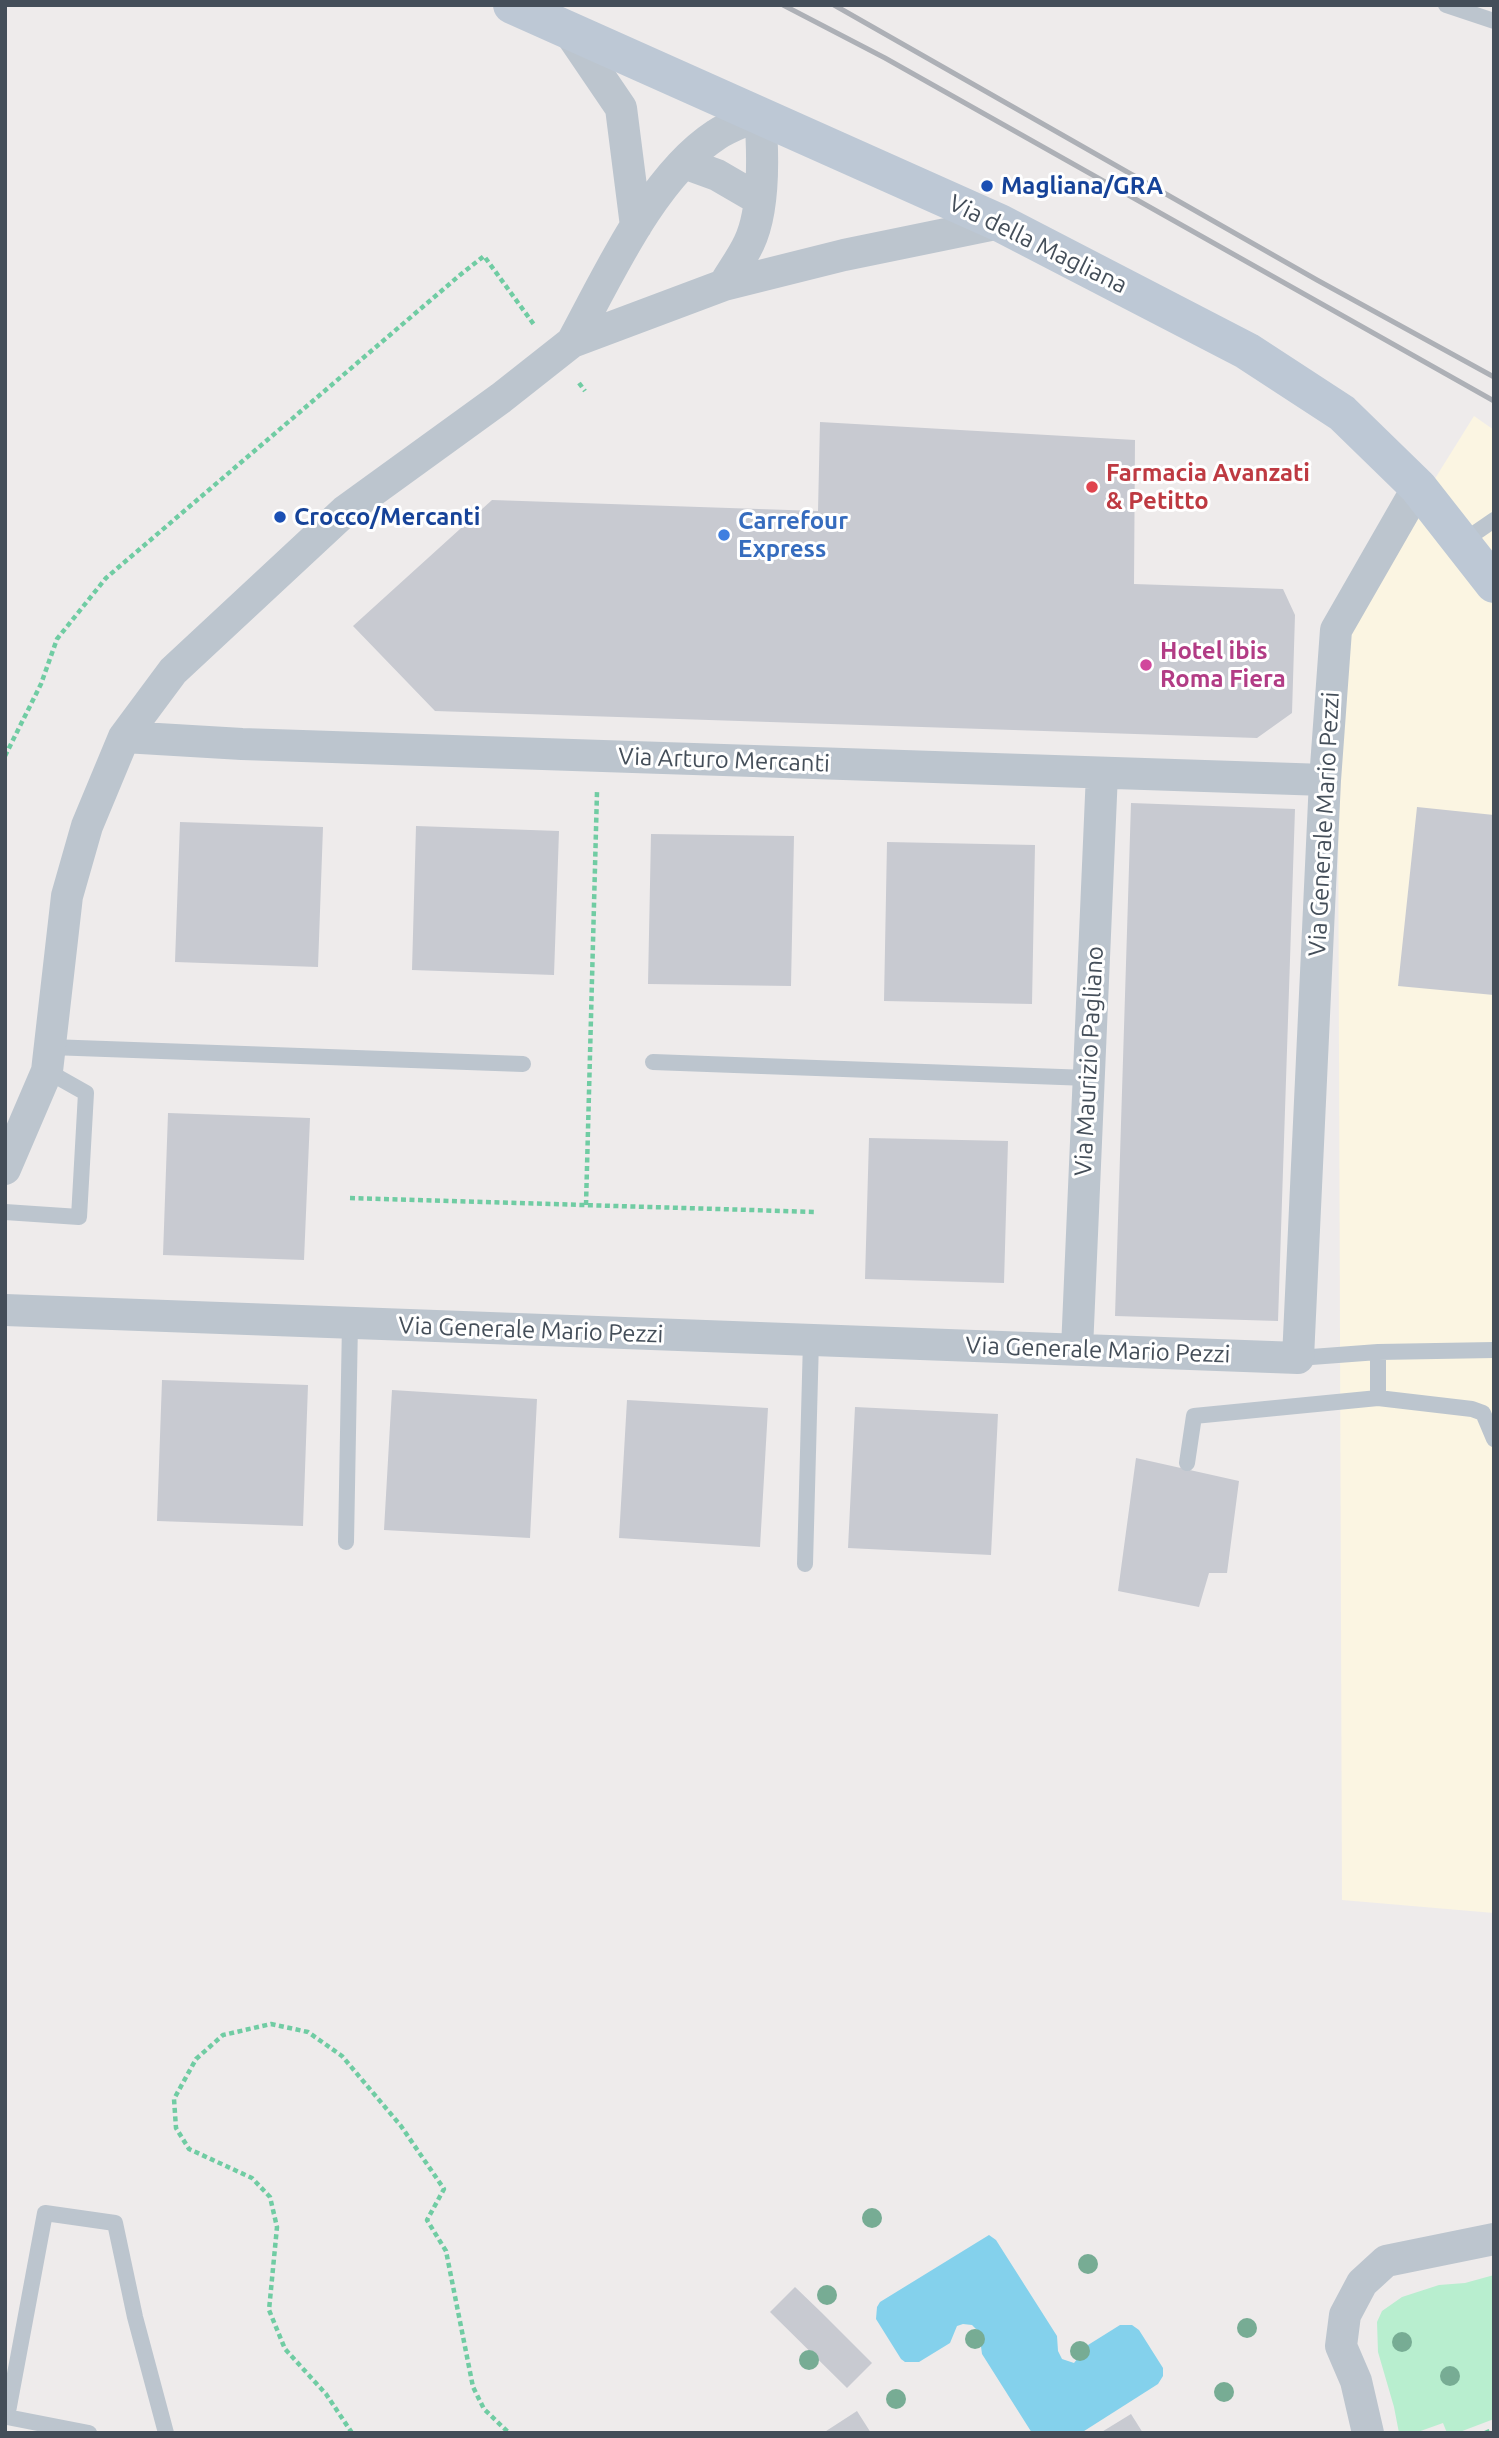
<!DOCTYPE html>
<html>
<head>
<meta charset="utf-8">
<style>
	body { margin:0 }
	#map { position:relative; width:1499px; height:2438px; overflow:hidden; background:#eeebeb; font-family:Ubuntu,sans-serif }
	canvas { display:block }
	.frame { position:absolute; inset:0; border:7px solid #444e59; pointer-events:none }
</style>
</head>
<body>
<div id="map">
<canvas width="1499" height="2438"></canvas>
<div class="frame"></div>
</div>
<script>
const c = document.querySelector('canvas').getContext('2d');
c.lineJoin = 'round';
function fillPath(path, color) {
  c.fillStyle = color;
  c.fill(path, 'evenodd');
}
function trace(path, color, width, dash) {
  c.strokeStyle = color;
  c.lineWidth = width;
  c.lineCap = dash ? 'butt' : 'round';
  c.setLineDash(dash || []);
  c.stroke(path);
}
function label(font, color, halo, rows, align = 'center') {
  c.font = font + ' Ubuntu,sans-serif';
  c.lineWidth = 6;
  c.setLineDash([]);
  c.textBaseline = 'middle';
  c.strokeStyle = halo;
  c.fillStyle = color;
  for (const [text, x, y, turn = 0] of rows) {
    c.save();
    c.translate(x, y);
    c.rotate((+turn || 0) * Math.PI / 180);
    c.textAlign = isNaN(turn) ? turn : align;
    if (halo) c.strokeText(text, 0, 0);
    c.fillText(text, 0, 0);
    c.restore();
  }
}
const commercial = new Path2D(`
	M1474 416 1494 430V1913L1342 1900 1338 770 1340 631Z`);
const green = new Path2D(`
	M1494 2275V2419L1457 2433H1447L1443 2423 1415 2433H1399L1394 2407 1378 2352 1377 2322 1382 2311 1402 2297 1439 2285 1465 2283Z`);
const water = new Path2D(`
	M989 2235 996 2240 1057 2336 1058 2351 1062 2359 1074 2363 1088 2345 1120 2325H1132L1139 2330 1163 2368V2376L1158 2384 1081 2433H1032L982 2354 979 2332 972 2325 963 2324 957 2326 950 2343 919 2362H905L901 2359 876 2319 877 2307 880 2302Z`);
const building = new Path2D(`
	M820 422 1135 440 1134 584 1283 589 1295 615 1292 713 1257 738 435 711 353 626 492 500 818 511Z
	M1131 803 1295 809 1278 1321 1115 1316Z
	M1417 807 1494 815V995L1398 986Z
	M180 822 323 827 318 967 175 962Z
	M416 826 559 831 554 975 412 970Z
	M651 834 794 836 791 986 648 984Z
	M887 842 1035 845 1032 1004 884 1001Z
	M168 1113 310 1118 304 1260 163 1255Z
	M869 1138 1008 1141 1004 1283 865 1279Z
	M162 1380 308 1385 303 1526 157 1521Z
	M392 1390 537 1399 530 1538 384 1530Z
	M627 1400 768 1408 760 1547 619 1538Z
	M855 1407 998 1414 991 1555 848 1548Z
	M1136 1458 1239 1481 1227 1573H1209L1199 1607 1118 1591Z
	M795 2287 821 2312 808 2324 821 2312 872 2363 847 2388 770 2312Z
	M857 2411 871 2433H823Z
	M1131 2414 1143 2433H1100Z`);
const path = new Path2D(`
	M579 383 585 391
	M5 756 41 684 57 639 106 578 460 275 484 256 535 326
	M350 1198 817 1212
	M586 1205 597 792
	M352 2433 326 2394 285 2349 269 2310 277 2227 270 2197 252 2178 189 2149 176 2128 174 2099 196 2059 223 2035 271 2024 308 2032 342 2056 401 2126 444 2189 427 2220 446 2251 473 2387 484 2409 509 2433
	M1485 2433 1494 2429`);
const service = new Path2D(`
	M1446 5 1494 21
	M1462 542 1494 520
	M50 1047 523 1064
	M653 1062 1088 1078
	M5 1212 79 1217 86 1093 47 1071
	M1378 1352V1398L1472 1409 1483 1413 1494 1439
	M1298 1358 1378 1352 1494 1350
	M1187 1463 1194 1416 1378 1398
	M346 1542 350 1323
	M805 1564 811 1340
	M89 2433 7 2417 45 2213 115 2223 135 2317 166 2433`);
const minor = new Path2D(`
	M568 30 621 108 636 226
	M684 163 717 175 760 200
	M572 342C608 276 652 177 716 135 729 126 746 121 760 114 763 150 765 210 749 243 742 258 732 271 724 285
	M124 737 242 744 1325 780
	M5 1169 47 1071 67 896 87 826 124 737 173 671 345 511 501 398 572 342 724 285 844 255 1000 223
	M5 1310 1298 1358 1325 780 1336 630 1418 487
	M1077 1349 1102 773
	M1368 2433 1356 2381 1341 2346 1345 2315 1362 2283 1386 2261 1494 2239`);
const secondary = new Path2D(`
	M512 5 1000 223 1247 351 1342 413 1418 487 1494 584`);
const rail = new Path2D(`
	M783 5 885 58 1494 401
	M834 5 1317 280 1494 377`);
const trees = [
	[872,2218],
	[1088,2264],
	[827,2295],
	[1247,2328],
	[975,2339],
	[1402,2342],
	[1080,2351],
	[809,2360],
	[1450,2376],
	[1224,2392],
	[896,2399]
];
const markers = [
	[987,186,7,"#1a4fb4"],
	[1092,487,7,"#e0444e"],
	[280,517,7,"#1a4fb4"],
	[724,535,7,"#3f7fe0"],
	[1146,665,7,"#d1479c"]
];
const transitNames = [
	["Magliana/GRA",1001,186],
	["Crocco/Mercanti",294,517]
];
const streetNames = [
	["Via della Magliana",1038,244,26],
	["Via Arturo Mercanti",724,760,2],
	["Via Generale Mario Pezzi",1324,824,-87],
	["Via Maurizio Pagliano",1089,1061,-87],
	["Via Generale Mario Pezzi",531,1330,2],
	["Via Generale Mario Pezzi",1098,1350,2]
];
const healthNames = [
	["Farmacia Avanzati",1106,473],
	["& Petitto",1106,501]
];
const shopNames = [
	["Carrefour",738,521],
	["Express",738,549]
];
const hotelNames = [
	["Hotel ibis",1160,651],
	["Roma Fiera",1160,679]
];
fillPath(commercial, '#fbf5e2');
fillPath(green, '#b8eecf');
fillPath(water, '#84d1ec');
fillPath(building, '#c8cad1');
trace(path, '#70cca3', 4.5, [5, 3.5]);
trace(service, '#bcc5ce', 16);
trace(minor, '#bcc5ce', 32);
trace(secondary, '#bdc8d5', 38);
trace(rail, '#adb0b6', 5);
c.fillStyle = '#77ac94';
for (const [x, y] of trees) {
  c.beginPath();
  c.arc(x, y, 10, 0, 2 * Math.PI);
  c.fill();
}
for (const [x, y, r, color] of markers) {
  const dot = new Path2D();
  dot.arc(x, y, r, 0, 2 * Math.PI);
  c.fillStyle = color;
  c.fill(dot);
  trace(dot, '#fff', 2.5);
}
label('bold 24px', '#164399', '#fff', transitNames, 'left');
label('24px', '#444e59', '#fff', streetNames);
label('bold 24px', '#be3a42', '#fff', healthNames, 'left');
label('bold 24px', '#366cbe', '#fff', shopNames, 'left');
label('bold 24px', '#b23c85', '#fff', hotelNames, 'left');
</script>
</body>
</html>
